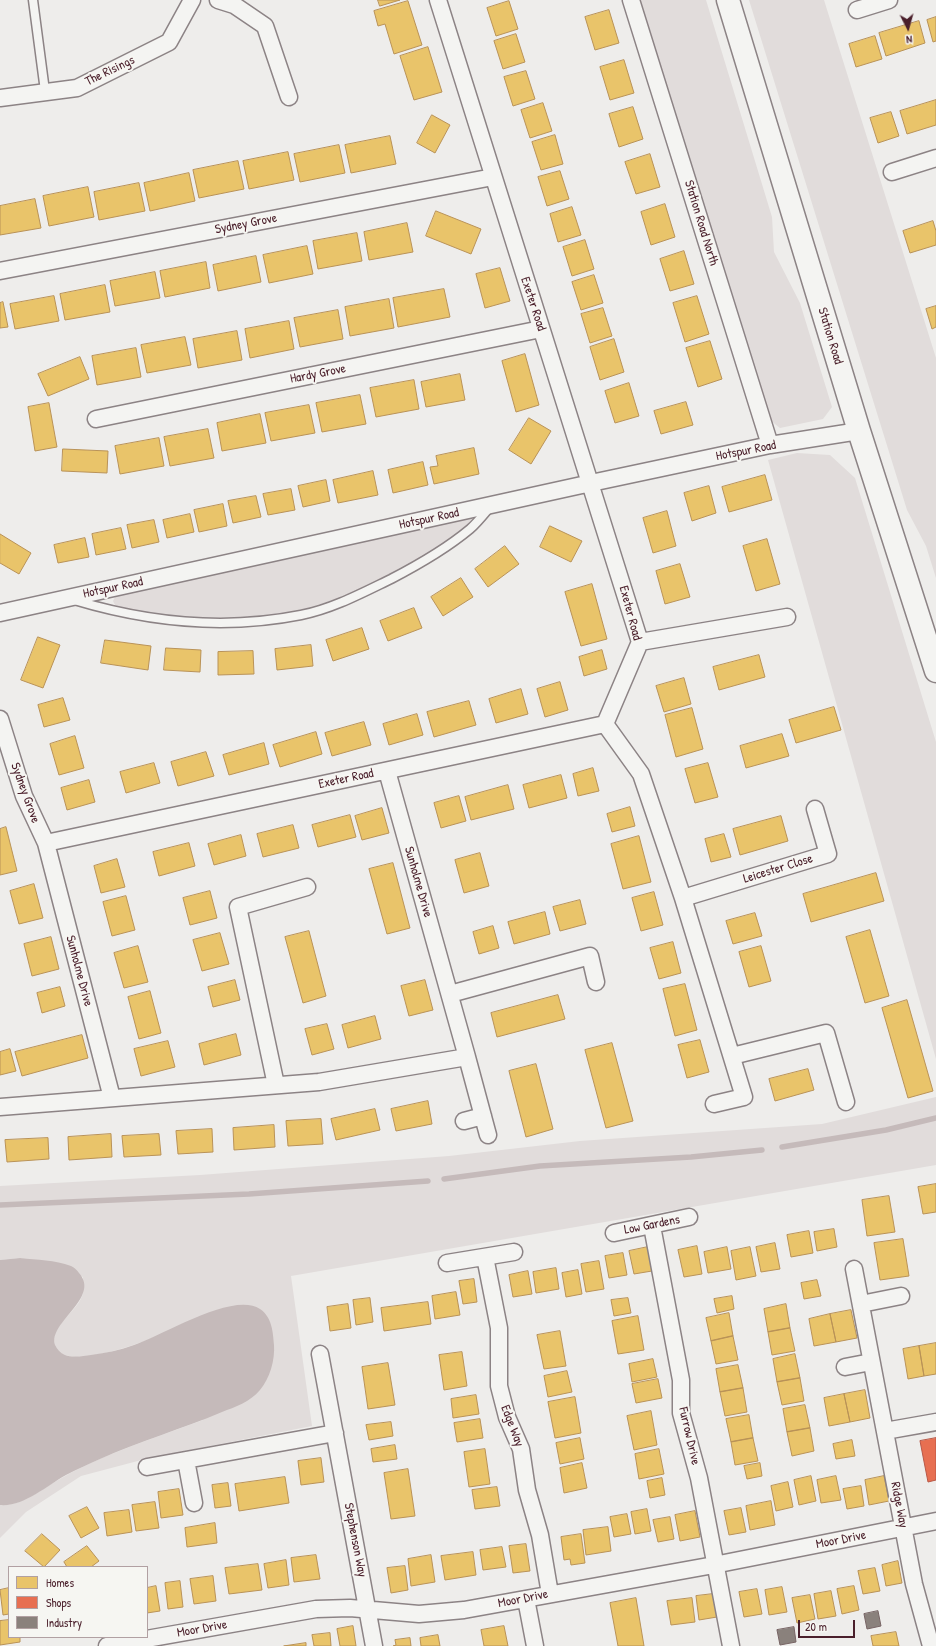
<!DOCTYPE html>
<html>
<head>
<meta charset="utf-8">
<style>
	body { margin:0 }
	#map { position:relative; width:936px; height:1646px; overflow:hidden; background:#eeedeb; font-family:"Patrick Hand",sans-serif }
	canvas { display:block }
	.legend { position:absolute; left:8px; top:1566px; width:140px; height:72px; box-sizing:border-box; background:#f6f6f2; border:1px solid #b1a0a2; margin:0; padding:5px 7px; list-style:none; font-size:12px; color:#4a1f2b }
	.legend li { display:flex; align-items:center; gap:8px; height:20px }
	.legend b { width:20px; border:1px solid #b1a0a2 }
	.north { position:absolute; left:888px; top:8px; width:40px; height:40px; -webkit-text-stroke:3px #f6f6f2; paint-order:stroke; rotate:174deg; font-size:11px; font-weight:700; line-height:16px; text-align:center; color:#4a1f2b }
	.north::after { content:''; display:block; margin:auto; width:14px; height:18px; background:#4a1f2b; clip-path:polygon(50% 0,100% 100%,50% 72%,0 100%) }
	.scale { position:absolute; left:798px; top:1620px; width:57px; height:18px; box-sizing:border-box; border:2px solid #4a1f2b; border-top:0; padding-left:5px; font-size:12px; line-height:14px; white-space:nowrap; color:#4a1f2b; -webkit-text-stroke:3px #f6f6f2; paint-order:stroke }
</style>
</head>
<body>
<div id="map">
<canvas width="936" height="1646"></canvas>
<ul class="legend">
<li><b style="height:11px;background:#e9c46a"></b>Homes</li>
<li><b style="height:11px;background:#e76f51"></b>Shops</li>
<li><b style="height:11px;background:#8a817c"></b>Industry</li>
</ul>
<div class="north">N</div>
<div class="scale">20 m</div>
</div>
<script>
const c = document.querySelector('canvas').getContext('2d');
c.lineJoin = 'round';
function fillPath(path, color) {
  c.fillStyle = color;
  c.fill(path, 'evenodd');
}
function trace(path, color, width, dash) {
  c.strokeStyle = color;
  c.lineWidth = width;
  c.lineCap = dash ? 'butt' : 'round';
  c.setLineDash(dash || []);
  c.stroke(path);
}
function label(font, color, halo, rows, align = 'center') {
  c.font = font + ' "Patrick Hand",sans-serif';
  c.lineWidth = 4;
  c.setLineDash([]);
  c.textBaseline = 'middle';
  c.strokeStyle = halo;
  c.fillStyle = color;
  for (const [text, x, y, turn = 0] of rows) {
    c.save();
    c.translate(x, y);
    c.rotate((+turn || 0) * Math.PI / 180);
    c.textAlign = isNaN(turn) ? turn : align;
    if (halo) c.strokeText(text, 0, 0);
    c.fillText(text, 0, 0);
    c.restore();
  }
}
const green = new Path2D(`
	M639 0H706L772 217 774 252 800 303 832 407 823 419 780 428 770 420Z
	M749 0H824L936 358V578L926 546 907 510Z
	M797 453 830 455 855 478 936 742V1059L768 460Z
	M468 517 473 519C455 539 422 558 398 570 368 585 337 601 303 609 270 617 211 620 176 617 156 616 136 611 116 607L113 601 117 593Z
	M936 1097V1165L291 1276 312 1426 149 1458 81 1476 26 1512 0 1538V1505C20 1506 36 1493 53 1483 99 1455 152 1439 203 1420L157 1336C142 1343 51 1377 54 1339 56 1321 79 1310 83 1293 84 1288 83 1282 83 1277L20 1258 0 1260V1186L200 1175 449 1156 580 1141 822 1124Z`);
const water = new Path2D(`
	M20 1258C37 1260 55 1260 71 1266 75 1268 77 1270 79 1273 101 1298 48 1322 55 1345 57 1349 60 1353 65 1355 72 1358 84 1356 91 1355 106 1353 120 1350 134 1345 162 1336 233 1291 260 1309 272 1317 273 1332 274 1345 275 1360 270 1378 260 1390 250 1402 235 1407 222 1412 182 1429 140 1441 100 1459 89 1464 77 1469 66 1475 46 1486 24 1507 0 1505V1260Z`);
const homes = new Path2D(`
	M378 0H400L380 6Z
	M408 1 422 45 394 54 385 24 378 26 374 11Z
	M509 1 518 29 496 36 487 8Z
	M609 10 619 43 595 50 585 17Z
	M936 17V41L933 42 927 20Z
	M919 21 925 43 886 56 879 33Z
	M516 34 525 62 503 69 494 41Z
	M875 36 882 59 856 67 849 44Z
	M428 47 442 92 414 100 400 56Z
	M624 60 634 93 610 100 600 67Z
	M526 71 535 99 513 106 504 77Z
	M936 100V125L907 134 900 111Z
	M543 103 552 131 530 138 521 110Z
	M633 107 643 139 619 147 609 114Z
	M891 112 899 136 878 143 870 118Z
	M432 115 450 125 435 153 417 143Z
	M555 135 563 164 541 170 532 142Z
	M390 136 396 164 351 173 345 145Z
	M339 145 345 173 300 182 294 154Z
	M288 152 294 180 249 189 243 161Z
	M650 154 660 187 636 194 625 162Z
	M238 161 244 189 199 198 193 170Z
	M560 171 569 199 547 206 538 177Z
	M189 173 195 201 150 211 144 183Z
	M139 183 145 211 99 220 94 192Z
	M88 187 94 217 49 226 43 196Z
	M35 199 41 228 0 235V206Z
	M665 204 675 237 651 245 641 212Z
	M572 207 581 235 558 242 550 214Z
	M436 211 481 229 471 254 426 236Z
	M933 221 936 231V245L910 253 903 231Z
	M407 223 413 252 369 260 364 232Z
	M357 233 362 261 318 269 313 241Z
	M585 240 594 269 572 276 563 247Z
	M307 246 313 274 269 283 263 255Z
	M684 251 694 284 670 291 660 259Z
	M256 256 261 282 218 291 213 265Z
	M206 262 210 288 165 297 160 271Z
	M500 268 510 301 485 308 476 274Z
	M155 272 160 298 115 306 110 281Z
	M594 275 603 303 581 310 572 282Z
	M105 285 110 312 65 320 60 294Z
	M444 289 450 317 398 327 393 298Z
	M54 296 59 321 15 329 10 304Z
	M697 296 709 334 685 342 673 303Z
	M389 299 394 328 350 336 345 307Z
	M3 302 8 327 0 328V303Z
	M936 306V327L932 329 926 309Z
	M603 308 612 336 590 343 581 314Z
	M338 310 343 339 300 347 294 318Z
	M289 321 294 349 250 358 245 329Z
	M237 331 242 360 198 368 193 339Z
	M185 337 191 365 147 373 141 345Z
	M614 339 624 372 600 380 590 347Z
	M710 341 722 379 698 387 686 348Z
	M136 348 141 377 97 385 92 356Z
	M525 354 539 405 516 412 502 361Z
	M80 357 89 379 48 396 38 374Z
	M460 374 465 400 426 407 421 382Z
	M414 380 419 409 376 417 370 388Z
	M629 383 639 416 615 423 605 391Z
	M360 395 366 424 322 432 316 403Z
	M686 402 693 425 661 434 654 411Z
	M49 403 57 447 35 451 28 407Z
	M309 405 315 433 271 441 265 413Z
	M260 414 266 443 222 451 217 423Z
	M529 418 551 431 531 464 509 450Z
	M208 429 214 458 170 466 164 437Z
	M159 438 164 466 120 474 115 446Z
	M474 448 479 474 434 484 430 467 438 466 436 456Z
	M63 449 108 451 107 473 62 471Z
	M423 462 428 485 393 493 388 470Z
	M373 471 378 495 338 503 333 480Z
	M765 475 772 500 729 512 722 487Z
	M326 480 330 501 303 507 298 486Z
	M709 486 716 513 692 521 684 493Z
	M291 489 295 510 268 515 263 494Z
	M256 496 261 517 233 523 228 501Z
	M223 504 227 526 199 532 194 510Z
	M667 511 676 546 653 553 643 518Z
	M190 514 194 532 167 538 163 520Z
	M154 520 159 542 132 548 127 525Z
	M550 526 582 541 571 562 540 547Z
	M121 528 126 549 96 555 92 534Z
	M0 534 31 553 19 574 0 563Z
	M85 538 89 557 58 563 54 545Z
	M767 539 780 584 756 591 743 546Z
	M505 546 519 564 488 587 475 569Z
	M680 564 690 597 665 604 656 571Z
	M461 578 473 597 443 616 431 597Z
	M592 584 607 639 581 646 565 592Z
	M414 608 422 628 388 641 380 621Z
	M362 628 369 649 333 661 326 640Z
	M38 637 60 645 43 688 21 680Z
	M105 640 151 646 148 670 101 663Z
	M311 645 313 666 277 670 275 649Z
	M166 648 201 650 200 672 164 670Z
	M602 650 607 669 584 676 579 657Z
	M253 651 254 674 218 675V652Z
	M759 655 765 677 719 690 713 667Z
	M684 678 691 704 664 712 656 686Z
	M560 682 568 710 545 717 537 689Z
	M521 689 528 714 496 723 489 699Z
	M63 698 70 720 44 727 38 705Z
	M469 701 476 725 434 737 427 712Z
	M834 707 841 730 796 743 789 720Z
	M692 708 703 749 676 757 665 715Z
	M417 714 423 735 389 745 383 724Z
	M364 722 371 745 332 756 325 733Z
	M316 732 322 754 280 767 273 745Z
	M782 734 789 756 746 768 740 746Z
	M75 736 84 768 59 775 50 744Z
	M264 743 269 764 229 775 223 755Z
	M206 752 214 776 178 786 171 762Z
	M154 763 160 783 126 793 120 772Z
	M708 763 718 797 695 803 685 769Z
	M593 768 599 791 578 796 573 774Z
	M561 775 567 798 529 808 523 785Z
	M89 780 95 802 67 810 61 788Z
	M508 785 514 809 471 820 465 797Z
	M459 796 466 821 441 828 434 803Z
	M630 807 635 826 612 832 607 814Z
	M382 808 389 833 362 840 355 816Z
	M350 815 356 837 318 847 312 825Z
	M781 816 788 841 740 855 733 829Z
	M293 825 299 848 263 857 257 834Z
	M6 827 17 871 0 875V829Z
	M724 834 731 857 711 862 705 839Z
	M241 835 246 856 214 865 208 844Z
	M639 836 651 882 623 889 611 844Z
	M189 843 195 866 159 876 153 852Z
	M480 853 489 886 464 893 455 860Z
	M117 859 125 887 101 893 94 866Z
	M393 863 410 928 387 934 369 869Z
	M876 873 884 901 811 922 803 894Z
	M34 884 43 918 19 924 10 891Z
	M210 891 217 918 190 925 183 898Z
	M654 892 663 925 641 931 632 898Z
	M126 896 135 930 112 936 103 902Z
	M580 900 586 924 560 931 553 907Z
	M545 912 550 934 514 944 508 922Z
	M755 913 762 936 733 944 726 921Z
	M493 926 499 948 479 954 473 932Z
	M870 930 889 996 865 1003 846 937Z
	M309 931 326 996 303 1003 285 937Z
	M220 933 229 964 202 971 193 940Z
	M51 937 59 969 32 976 24 944Z
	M673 942 681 973 659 979 650 948Z
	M138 946 148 982 124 988 114 953Z
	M761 946 771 981 749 987 739 952Z
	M235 980 240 1000 213 1007 208 987Z
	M425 980 433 1010 409 1016 401 986Z
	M685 984 697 1030 675 1036 663 989Z
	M60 987 65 1006 42 1013 37 993Z
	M150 991 161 1033 139 1039 128 997Z
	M558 995 565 1019 497 1037 491 1013Z
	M907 1000 933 1091 908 1098 882 1008Z
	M375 1016 381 1039 348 1048 342 1025Z
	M327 1024 334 1049 312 1055 305 1029Z
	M236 1034 241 1055 204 1065 199 1044Z
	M82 1035 88 1058 22 1076 15 1052Z
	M700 1040 709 1072 687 1078 678 1045Z
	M168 1041 175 1067 141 1076 134 1049Z
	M612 1043 633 1121 606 1128 585 1050Z
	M10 1049 16 1071 0 1075V1052Z
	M536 1064 553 1129 526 1137 509 1071Z
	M808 1069 814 1090 775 1101 769 1079Z
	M428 1101 432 1124 396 1131 391 1109Z
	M375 1109 380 1130 336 1140 331 1119Z
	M321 1119 323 1144 288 1146 286 1121Z
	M274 1125 275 1147 234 1150 233 1128Z
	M212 1129 213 1152 178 1154 176 1131Z
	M111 1134 112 1157 69 1160 68 1137Z
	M159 1134 161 1155 124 1157 122 1136Z
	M48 1138 49 1159 7 1162 5 1140Z
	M936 1184V1212L923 1214 918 1187Z
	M889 1196 895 1232 867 1236 862 1200Z
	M834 1229 837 1247 817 1251 814 1232Z
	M809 1231 813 1253 791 1257 787 1235Z
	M903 1239 909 1276 880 1280 874 1243Z
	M775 1243 780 1269 761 1272 756 1247Z
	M697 1246 702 1274 684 1277 678 1250Z
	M648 1247 652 1271 634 1274 629 1251Z
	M727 1247 731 1269 708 1273 704 1252Z
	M750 1247 756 1276 736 1280 731 1251Z
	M623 1253 627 1275 609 1278 605 1256Z
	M599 1261 604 1289 586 1292 581 1264Z
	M556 1268 559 1289 536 1293 533 1272Z
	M578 1270 582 1294 566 1297 562 1273Z
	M528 1271 532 1294 513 1297 509 1275Z
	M474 1279 477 1302 463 1304 459 1281Z
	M817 1280 821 1296 804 1299 801 1283Z
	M456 1292 460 1315 435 1319 432 1296Z
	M732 1296 734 1309 717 1313 714 1299Z
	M370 1298 373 1322 356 1325 353 1300Z
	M628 1298 631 1313 614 1316 611 1300Z
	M428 1302 431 1324 384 1331 381 1308Z
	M348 1304 351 1328 330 1331 327 1307Z
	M786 1304 790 1328 768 1332 764 1309Z
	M851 1310 857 1338 836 1342 830 1314Z
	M729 1313 733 1336 711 1341 706 1318Z
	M830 1314 836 1342 814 1346 809 1319Z
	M638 1316 644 1350 618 1354 612 1321Z
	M790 1328 795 1351 772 1355 768 1332Z
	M560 1331 566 1366 544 1369 537 1335Z
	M733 1336 738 1360 716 1364 711 1341Z
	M936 1343V1374L924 1376 919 1346Z
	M919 1346 924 1376 908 1379 903 1349Z
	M462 1352 467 1386 444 1390 439 1355Z
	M795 1354 800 1378 777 1382 773 1359Z
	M653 1359 657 1377 632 1382 629 1364Z
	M388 1363 395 1405 368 1409 362 1367Z
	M738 1365 743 1388 720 1392 716 1369Z
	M567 1371 572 1392 548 1397 544 1376Z
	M800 1378 804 1401 782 1405 777 1382Z
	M658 1379 662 1398 636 1403 632 1384Z
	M743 1388 747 1412 725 1416 720 1392Z
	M865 1390 870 1418 850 1422 844 1394Z
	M844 1394 850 1422 829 1426 824 1398Z
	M476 1395 479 1414 453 1418 451 1399Z
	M575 1397 581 1433 555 1438 548 1402Z
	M805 1405 810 1428 787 1432 783 1409Z
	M651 1411 657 1445 634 1450 627 1416Z
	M749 1415 753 1438 731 1442 726 1419Z
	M480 1419 483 1438 457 1442 454 1423Z
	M391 1422 393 1436 369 1440 366 1425Z
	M810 1428 814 1451 792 1456 787 1432Z
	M580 1438 584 1459 560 1464 556 1443Z
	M753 1438 758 1461 735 1465 731 1442Z
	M852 1440 855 1456 836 1459 833 1444Z
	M395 1445 397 1459 373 1462 371 1449Z
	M485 1449 490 1484 469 1487 464 1452Z
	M659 1449 664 1474 639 1479 635 1454Z
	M321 1458 324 1482 301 1485 298 1461Z
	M582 1463 587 1488 564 1493 560 1468Z
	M760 1463 762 1476 747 1479 744 1466Z
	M408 1469 415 1516 391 1519 384 1473Z
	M811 1476 816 1501 799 1505 794 1480Z
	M836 1476 841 1500 821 1503 817 1480Z
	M884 1476 889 1501 869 1505 865 1480Z
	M285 1477 289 1503 239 1511 235 1484Z
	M662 1478 665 1495 650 1498 647 1481Z
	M788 1482 793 1507 776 1511 771 1486Z
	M228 1483 231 1506 215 1508 212 1485Z
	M861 1486 864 1506 847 1509 843 1489Z
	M497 1487 500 1506 475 1509 472 1490Z
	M179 1489 183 1515 161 1518 158 1492Z
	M771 1501 775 1525 750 1530 746 1506Z
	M155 1502 159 1528 136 1531 132 1505Z
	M87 1507 99 1528 81 1538 69 1516Z
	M741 1508 746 1532 729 1535 724 1511Z
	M647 1509 651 1531 635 1534 631 1512Z
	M129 1510 132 1532 107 1536 104 1513Z
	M695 1511 700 1537 680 1541 675 1515Z
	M627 1514 631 1534 614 1537 610 1517Z
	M670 1517 674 1539 658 1542 653 1520Z
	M215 1523 217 1543 187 1547 185 1528Z
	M608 1527 611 1551 586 1555 583 1530Z
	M42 1534 60 1550 44 1567 25 1551Z
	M581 1534 585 1563 571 1565 570 1559 564 1560 561 1537Z
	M526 1544 530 1571 513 1573 509 1546Z
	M87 1546 99 1561 91 1567H67L64 1562Z
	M502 1547 506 1567 483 1570 480 1550Z
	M473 1552 476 1575 445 1580 441 1556Z
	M316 1555 320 1579 294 1582 291 1558Z
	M431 1555 435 1582 411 1586 408 1559Z
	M286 1560 289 1585 268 1588 264 1564Z
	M898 1561 902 1583 886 1586 882 1565Z
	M258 1564 262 1590 229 1594 225 1568Z
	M405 1566 408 1590 391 1593 387 1568Z
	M875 1568 880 1591 863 1594 858 1571Z
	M213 1576 216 1601 194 1604 190 1579Z
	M180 1581 183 1607 168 1609 165 1583Z
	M156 1586 160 1611 147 1613V1588Z
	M854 1586 859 1610 842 1614 837 1589Z
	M782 1587 787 1612 769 1615 765 1590Z
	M9 1588V1614L3 1615 0 1590Z
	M757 1589 762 1614 744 1617 739 1592Z
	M831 1591 836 1616 818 1619 814 1594Z
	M713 1594 717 1617 699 1620 696 1596Z
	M810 1595 815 1619 797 1623 792 1598Z
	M636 1598 644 1646H618L610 1603Z
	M692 1598 695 1622 671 1625 667 1601Z
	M9 1620V1637H20V1642L0 1645V1621Z
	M353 1626 356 1646H340L337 1629Z
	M504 1626 508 1646H484L481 1630Z
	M896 1632 899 1646H873L871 1636Z
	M330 1633 331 1646H314L312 1635Z
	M438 1635 440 1646H421L420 1638Z
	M410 1638 411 1646H393L396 1645 395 1640Z
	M306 1643V1646H284Z`);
const shops = new Path2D(`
	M936 1438V1480L928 1482 920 1441Z`);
const industry = new Path2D(`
	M878 1611 881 1626 867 1629 864 1614Z
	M794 1627 796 1642 780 1645 777 1630Z`);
const stream = new Path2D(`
	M782 1147 886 1130 936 1118
	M444 1179 540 1166 691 1157 762 1150
	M0 1205 249 1194 428 1181`);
const lane = new Path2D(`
	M33 0 45 91
	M74 600C147 622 226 630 301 615 332 609 362 593 391 579 418 565 446 549 470 529 477 523 484 514 490 507`);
const street = new Path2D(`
	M218 0 234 5 265 26 289 97
	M631 0 770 445
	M857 10 889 0
	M0 98 77 88 169 42 192 0
	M892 172 936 158
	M0 271 493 177
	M96 419 541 329
	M0 613 591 483 770 445 859 431
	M640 642 787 617
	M0 719 24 796 46 843 112 1098
	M605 724 641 774 683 898 744 1097 714 1104
	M46 843 605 724 640 642 438 0
	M683 898 828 854 815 809
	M450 994 590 956 596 982
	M732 1056 826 1033 846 1102
	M467 1057 488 1135
	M276 1085 238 907 307 887
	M0 1107 319 1082 467 1057 387 771
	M464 1121 483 1116
	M652 1226 681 1380V1413L699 1478 731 1646
	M614 1233 689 1217
	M485 1257 499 1328V1386L507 1417 521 1449 527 1490 540 1535 550 1594
	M447 1263 514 1252
	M854 1269 914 1584 931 1646
	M861 1304 901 1296
	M320 1354 374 1646
	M845 1367 871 1362
	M885 1431 936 1422
	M186 1460 194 1503
	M147 1467 335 1433
	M526 1599 535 1646
	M107 1646 316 1609 350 1608 419 1614 464 1610 714 1565 936 1521`);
const primary = new Path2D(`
	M728 0 859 431 936 671`);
const streetNames = [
	["The Risings",110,71,-26],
	["Station Road North",701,223,73],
	["Sydney Grove",246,224,-11],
	["Exeter Road",533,304,72],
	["Station Road",830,336,73],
	["Hardy Grove",318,374,-11],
	["Hotspur Road",746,451,-11],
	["Hotspur Road",429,519,-12],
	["Hotspur Road",113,588,-12],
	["Exeter Road",630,613,75],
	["Exeter Road",346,779,-12],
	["Sydney Grove",25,793,70],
	["Leicester Close",778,869,-17],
	["Sunholme Drive",418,882,74],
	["Sunholme Drive",79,971,75],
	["Low Gardens",652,1225,-11],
	["Edge Way",512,1426,69],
	["Furrow Drive",689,1436,77],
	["Ridge Way",899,1505,79],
	["Stephenson Way",355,1540,79],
	["Moor Drive",841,1540,-11],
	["Moor Drive",523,1599,-11],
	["Moor Drive",202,1629,-10]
];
fillPath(green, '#e1dcdb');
fillPath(water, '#c5baba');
fillPath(homes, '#e9c46a');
trace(homes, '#b99257', 1);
fillPath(shops, '#e76f51');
trace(shops, '#b85746', 1);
fillPath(industry, '#8a817c');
trace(industry, '#776464', 1);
trace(stream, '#c5baba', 5.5);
trace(lane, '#8c8385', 11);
trace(street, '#8c8385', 19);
trace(primary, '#8c8385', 25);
trace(lane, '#f4f4f2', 8);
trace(street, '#f4f4f2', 16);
trace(primary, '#f4f4f2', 22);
label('13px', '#4a1f2b', '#f6f6f2', streetNames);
</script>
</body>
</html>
